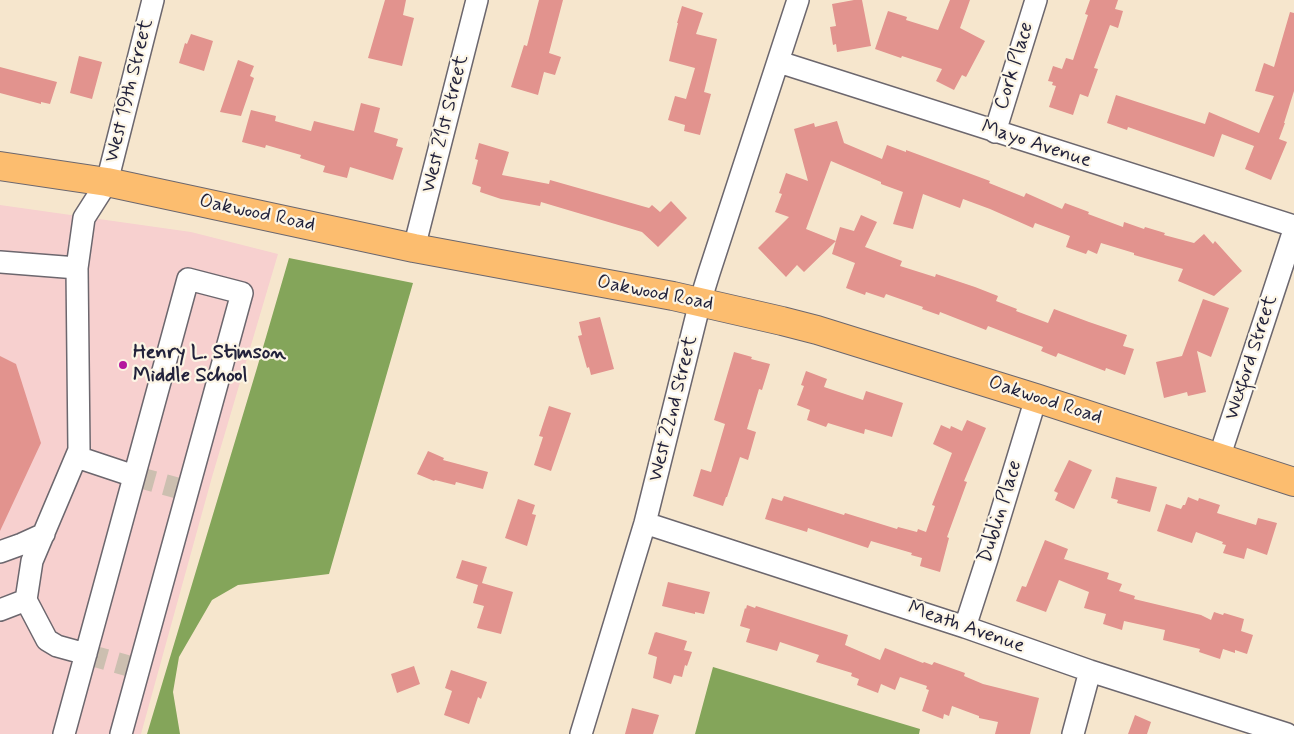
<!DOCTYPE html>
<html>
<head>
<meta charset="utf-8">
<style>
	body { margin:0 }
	canvas { display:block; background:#f6e6cd }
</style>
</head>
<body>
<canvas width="1294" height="734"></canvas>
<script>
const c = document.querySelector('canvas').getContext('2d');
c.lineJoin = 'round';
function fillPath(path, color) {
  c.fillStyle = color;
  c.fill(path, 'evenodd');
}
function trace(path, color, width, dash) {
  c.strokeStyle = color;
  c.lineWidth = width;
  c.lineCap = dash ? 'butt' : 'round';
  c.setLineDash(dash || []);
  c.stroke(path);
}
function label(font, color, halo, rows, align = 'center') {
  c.font = font + ' Mynerve,sans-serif';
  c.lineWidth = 4.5;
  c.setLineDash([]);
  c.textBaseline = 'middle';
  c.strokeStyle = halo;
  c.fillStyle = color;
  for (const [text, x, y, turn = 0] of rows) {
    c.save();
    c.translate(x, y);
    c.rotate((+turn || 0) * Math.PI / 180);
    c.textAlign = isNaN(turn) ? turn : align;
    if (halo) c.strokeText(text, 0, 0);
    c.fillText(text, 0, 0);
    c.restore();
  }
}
const built = new Path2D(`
	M0 205 191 232 278 254 212 477 141 734H0Z`);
const forest = new Path2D(`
	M289 258 413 283 329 574 238 585 212 600 179 657 173 692 180 734H147L257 368Z
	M713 667 920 729 919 734H695Z`);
const building = new Path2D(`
	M385 0H406L403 15 414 18 402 66 368 58Z
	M539 0H563L549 53 561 57 555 75 544 72 538 95 511 87 524 45 527 46Z
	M854 0H862L871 46 837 52 836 44 833 45 830 27 836 26 832 4Z
	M950 0H970L960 28 985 41 966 77 962 75 954 90 936 81 942 69 902 56 901 58 875 49 888 11 907 17 906 20 938 30Z
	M1090 0H1118L1115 9 1123 11 1118 28 1110 25 1094 68 1098 69 1088 97 1080 94 1073 115 1049 107 1056 86 1052 85 1053 82 1048 81 1053 66 1062 69 1066 58 1073 60 1088 15 1085 14Z
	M682 6 703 13 696 34 717 39 704 92 711 94 700 135 684 131 685 125 668 120 675 96 686 99 695 68 669 61 678 23H677Z
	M1290 12 1294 13V91L1284 123H1285L1279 139 1287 142 1271 180 1245 169 1254 146 1222 134 1214 157 1128 127 1127 130 1107 123 1116 95 1205 124 1209 112 1259 133 1274 96 1255 91 1264 63 1274 67Z
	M191 34 213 41 204 71 179 63 185 43 187 44Z
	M79 56 102 62 92 99 70 93Z
	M238 60 254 66 250 76 254 78 241 116 220 112Z
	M0 67 57 82 50 104 41 102V104L0 93Z
	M361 103 380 108 374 132 398 139 396 146 403 148 393 180 350 167 347 178 323 172 325 166 300 158 301 155 266 145 265 148 242 142 251 110 276 116 275 121 311 131 314 121 354 131Z
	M837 121 844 143 882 159 887 145 906 152V150L990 181 989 183 1024 197 1026 193 1062 209 1065 203 1089 212 1088 214 1123 227 1124 222 1144 229 1145 227 1165 233 1164 235 1194 243 1204 234 1213 244 1215 241 1242 271 1214 296 1178 281 1183 269 1134 255V253L1101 243 1097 254 1088 250 1086 254 1066 247 1070 236 1035 223 1033 228 990 209 963 199 960 208 923 194 913 229 893 224 903 192 881 184V182L831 161 806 229 836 241 804 272 797 265 786 277 758 248 789 217 775 212 782 194 779 193 786 173 808 181 794 129 814 123 815 127Z
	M479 143 509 152 502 175 549 184 550 180 649 208 652 205 660 212 671 201 687 218 658 247 642 232 541 202 540 206 501 199 480 192 481 187 472 184 478 160 475 159Z
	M861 215 877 222 865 247 902 261 900 266 935 277 936 274 975 287 998 296 996 301 1017 309 1016 311 1048 323 1054 309 1089 322 1127 335 1123 346 1134 349 1125 375 1106 368 1105 371 1058 353 1056 357 1041 351 1043 347 988 326 986 330 940 312 939 315 922 309 923 307 886 294 884 298 866 292 865 295 846 288 855 263 832 254 840 227 854 231Z
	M1203 299 1229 308 1211 357 1197 351 1206 392 1188 396 1187 392 1164 398 1156 362 1182 356Z
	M600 317 614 369 591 375 589 367 587 368 578 336 582 335 579 322Z
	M734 352 752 357 751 359 770 364 762 390 759 389 747 429 756 432 748 460 740 457 727 497H726L723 506 693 496 701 469 711 472 725 424 714 420Z
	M0 356 16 364 41 443 0 531Z
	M806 371 827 379 824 387 863 400 866 391 903 403 892 437 865 429 864 434 828 423 826 427 807 420 810 410 797 405 804 386 801 385Z
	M549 406 571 413 551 471 534 465 543 437 539 436Z
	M967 420 986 428 964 481 967 482 947 537 949 538 940 572 920 566 922 558 911 555 912 553 871 541 868 548 808 528 807 532 765 519 772 498 782 501 784 496 844 515 845 513 897 529 898 527 917 532 918 529 926 532 935 506 932 505 952 453 933 444 941 425 950 429 951 426 962 431Z
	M428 451 444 458 443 460 488 472 483 489 456 482 455 485 435 480 434 481 417 474Z
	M1069 460 1092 470 1074 509 1055 500 1058 493 1054 491Z
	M1116 477 1157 487 1150 512 1117 503 1118 500 1111 498Z
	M1188 497 1198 501 1199 498 1220 505 1217 513 1256 525 1258 518 1277 523 1267 555 1247 548 1244 559 1223 553 1226 545 1222 544 1223 542 1196 532 1192 543 1157 531 1166 504 1181 509 1183 505H1185Z
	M518 499 535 505 532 514 536 515 527 546 505 538Z
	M1045 540 1068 549 1064 559 1109 573 1107 579 1122 584 1119 591 1135 596 1134 599 1201 615 1211 620 1214 612 1223 615 1224 613 1244 619 1241 631 1253 635 1247 654 1235 650V653L1223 649 1220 659 1199 652 1200 649 1163 640 1165 630 1124 621 1122 630 1103 624 1106 614 1084 608 1089 592 1059 580 1046 612 1016 601 1022 586 1026 587Z
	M462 560 487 567 482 583 513 592 501 634 477 628 484 606 473 603 478 585 456 578Z
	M668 582 710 592 704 614 695 612V614L662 606Z
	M747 605 755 608 756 606 848 635 845 645 880 660 885 648 923 663 924 662 932 665 934 662 965 673 964 676 983 684 1039 698 1030 734H995L998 722 979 718V716L952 706 949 716 944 714 943 719 922 711 929 690 926 689 927 686 900 677 895 690 881 684 878 693 857 685 859 679 851 676 852 673 816 662 819 655 780 642 777 651 746 642 750 629 740 626 745 608 746 609Z
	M655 632 656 633V632L687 641 684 650 692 652 687 666 685 665 682 677 674 675 671 684 653 678 657 657 648 654Z
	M414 666 420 684 397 693 391 674Z
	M451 670 487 682 481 699 478 697 469 724 444 715 452 691 445 688Z
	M632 708 659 715 653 734H625Z
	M1135 715 1151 722 1147 734H1128Z`);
const minorTunnel = new Path2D(`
	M134 476 188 491
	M86 654 139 669`);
const minor = new Path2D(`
	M779 62 1294 226
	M995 132 1036 0
	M414 248 477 0
	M0 262 77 268
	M77 457 134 476
	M1219 458 1294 230
	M645 523 965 627 1090 671 1287 734
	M0 552 22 544 44 534
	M26 600 47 640 57 646 86 654
	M0 610 26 600 32 561 79 450 77 268 84 218 107 182 153 0
	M965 627 987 559 1036 398
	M64 734 188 279 242 293 121 734
	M581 734 645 523 700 302 709 273 798 0
	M1073 734 1090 671`);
const major = new Path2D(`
	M0 166 107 182 414 248 673 296 782 321 817 330 1036 398 1294 482`);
const markers = [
	[123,365,5,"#b5179e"]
];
const streetNames = [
	["Cork Place",1015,66,-73],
	["West 19th Street",130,91,-76],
	["West 21st Street",446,124,-76],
	["Mayo Avenue",1036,145,18],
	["Oakwood Road",257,214,12],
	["Oakwood Road",655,294,11],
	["Wexford Street",1252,358,-72],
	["Oakwood Road",1045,401,18],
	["West 22nd Street",674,409,-76],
	["Dublin Place",1001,512,-73],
	["Meath Avenue",966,628,19]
];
const poiNames = [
	["Henry L. Stimson",133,354],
	["Middle School",133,377]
];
fillPath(built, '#f7d0cf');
fillPath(forest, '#84a55a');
fillPath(building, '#e2938e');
trace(minorTunnel, '#ccbfb0', 21, [21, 11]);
trace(minor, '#6c676e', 24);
trace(major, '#6c676e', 30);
trace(minor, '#fff', 21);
trace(major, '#fcbd6f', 28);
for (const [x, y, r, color] of markers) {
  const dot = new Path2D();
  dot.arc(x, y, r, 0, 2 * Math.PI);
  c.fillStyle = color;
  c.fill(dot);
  trace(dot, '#fcf5e5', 2);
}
label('20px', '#22223b', '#fcf5e5', streetNames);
label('bold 20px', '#22223b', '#fcf5e5', poiNames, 'left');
</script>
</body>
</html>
